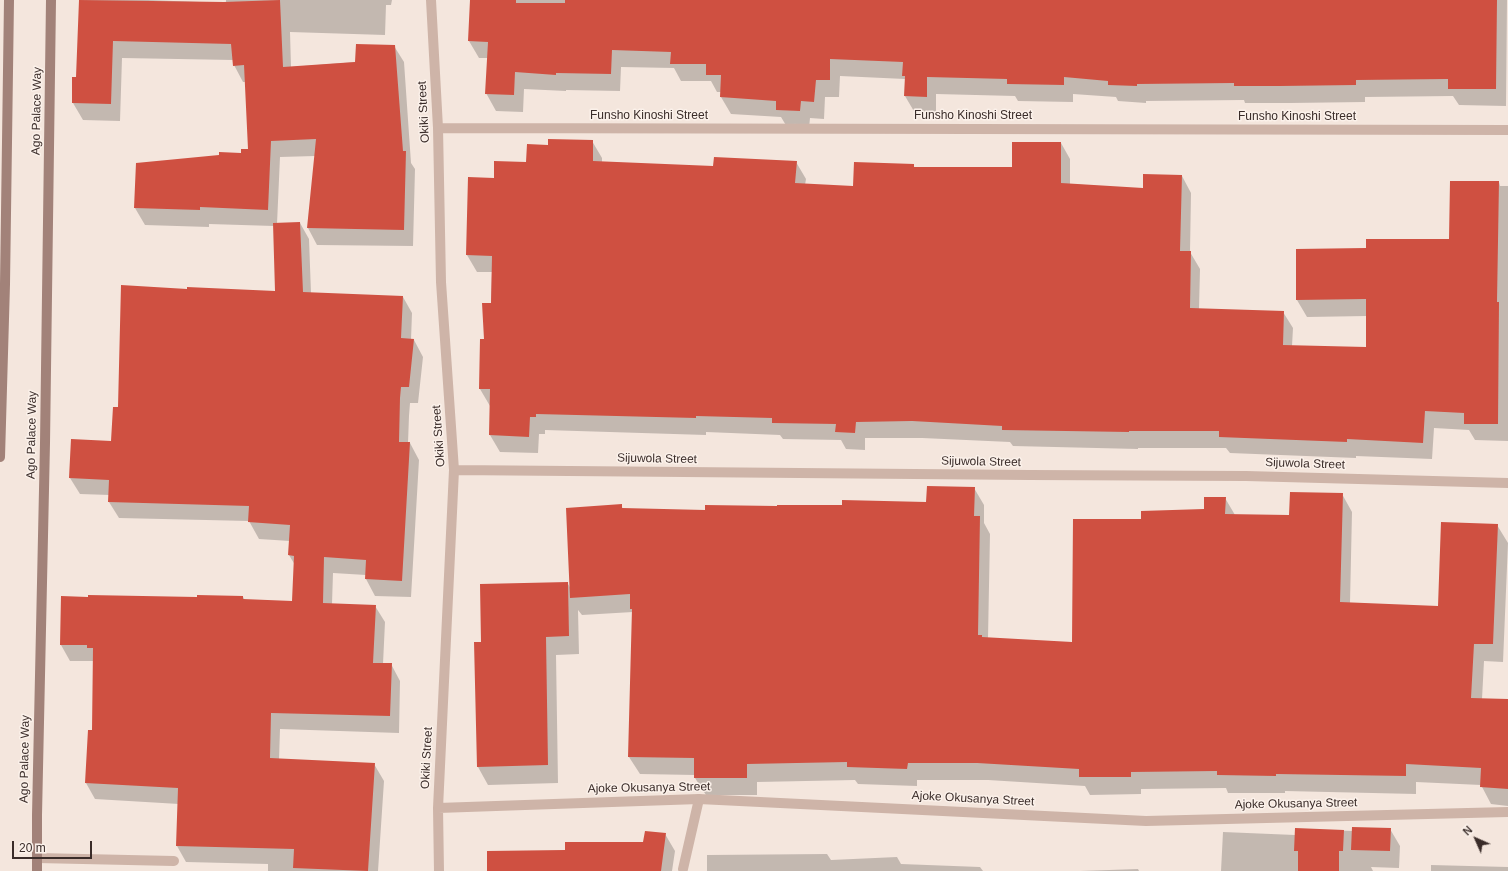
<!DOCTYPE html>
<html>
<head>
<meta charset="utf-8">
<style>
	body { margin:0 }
	#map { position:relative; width:1508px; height:871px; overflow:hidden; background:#f4e6dd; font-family:Arial,sans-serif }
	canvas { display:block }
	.north { position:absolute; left:1456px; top:819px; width:40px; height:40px; -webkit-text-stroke:3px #fbf1ea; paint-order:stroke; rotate:315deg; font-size:11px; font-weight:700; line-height:16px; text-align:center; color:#3a2c29 }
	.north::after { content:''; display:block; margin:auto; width:14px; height:18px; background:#3a2c29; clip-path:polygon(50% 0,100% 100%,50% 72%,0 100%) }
	.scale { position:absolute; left:12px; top:841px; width:80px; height:18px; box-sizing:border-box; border:2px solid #3a2c29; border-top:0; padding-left:5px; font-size:12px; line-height:14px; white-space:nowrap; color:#3a2c29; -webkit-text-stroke:3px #fbf1ea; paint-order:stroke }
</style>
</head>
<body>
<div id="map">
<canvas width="1508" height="871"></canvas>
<div class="north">N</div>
<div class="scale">20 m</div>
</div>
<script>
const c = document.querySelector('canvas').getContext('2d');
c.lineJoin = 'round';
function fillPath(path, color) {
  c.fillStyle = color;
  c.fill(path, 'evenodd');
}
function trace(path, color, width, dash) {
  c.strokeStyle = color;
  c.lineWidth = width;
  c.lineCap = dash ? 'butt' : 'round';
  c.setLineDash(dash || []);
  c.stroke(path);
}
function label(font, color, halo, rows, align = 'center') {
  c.font = font + ' Arial,sans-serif';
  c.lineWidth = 3;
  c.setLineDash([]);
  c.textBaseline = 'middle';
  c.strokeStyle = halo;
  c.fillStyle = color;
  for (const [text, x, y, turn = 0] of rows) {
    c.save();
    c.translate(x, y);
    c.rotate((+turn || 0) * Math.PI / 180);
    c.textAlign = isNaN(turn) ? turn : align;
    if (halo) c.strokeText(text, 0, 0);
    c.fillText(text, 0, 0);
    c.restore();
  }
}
const shadow = new Path2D(`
	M80 0H148L226 3V0H392L391 5H386L385 35 290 32 291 67 356 62 394 46 404 62 411 163 415 169 413 246 317 245 308 228 315 156 280 157 277 224 300 223 309 239 311 293 403 297 412 313 411 340H414L423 357 418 403H410L409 416 408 443H410L419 460 411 597 375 596 366 579V575L333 573 332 604 375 606 385 622 383 664H391L400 681 399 733 280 729 279 760 374 764 384 781 378 871H268V864L186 862 177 846 179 804 95 799 86 783 93 731 94 661H70L61 645 198 598 243 597 245 600 293 602 295 565 289 555 290 541 259 539 249 521 119 518 109 502 110 495 80 494 70 478 112 442 119 408 188 290 276 292 274 226 209 224V227L145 225 135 208 249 150 246 82H243L234 65 233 60 122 58 120 121 83 120 73 103 77 78Z
	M471 0H1507L1506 106 1459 105 1453 96 1365 97V102L1290 103H1245L1244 100 1146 101V103L1118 101 1116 97 1073 94V102L1018 101 1015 96 936 94V114L915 113 905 96V79L840 76 839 97H825L824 119 810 118 809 128 787 127 781 117 731 114 721 97V92H717L711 81H681L674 68 621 67 620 91 566 90V91L524 89 523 112 496 111 486 93 488 58H479L469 41Z
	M592 141 602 158V162L714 167 796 162 806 179 805 185 853 187 913 165 915 168H1013L1061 143 1070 159V184L1144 189 1182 176 1191 193 1190 252 1200 269 1199 309 1283 312 1293 328 1292 346 1367 349V316L1307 317 1297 300 1367 249 1450 240 1499 182 1500 186H1508V441L1475 440 1469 430 1434 428 1432 459 1356 456V458L1230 453 1226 448H1138V449L1013 446 1010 442 922 438H865V450L846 449 841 440 783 439 780 435 706 432V435L545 430V434H539L538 453 500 452 490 435 491 406H490L480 389 485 340 491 304 492 272H477L467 255 469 178 495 179 527 163 549 146Z
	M974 488 984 505V523L990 534 988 638 1073 643 1142 520 1205 510 1225 498 1235 515 1290 516 1342 494 1352 512 1350 603 1439 607 1497 525 1508 543 1503 662 1484 661 1482 699 1508 700V806L1491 804 1481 785 1416 782V794L1285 791V793H1228L1226 788 1141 789V794L1090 795 1085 786 988 780H917V786L858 784 855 780 757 782V795H706L695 778V775L640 774 629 757 633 612 582 615 578 610 579 654 556 655 558 783 488 785 478 767 482 643 568 584 571 589 621 505 623 509 706 511 927 503Z
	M1296 829 1353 831 1390 829 1400 846 1399 868 1371 867 1373 871H1221L1223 832 1295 835Z
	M665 834 675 851 672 871H488L566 851 644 843Z
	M827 854 831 860 897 857 901 864 980 867 983 871H707V855Z
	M1431 865 1508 867V871H1431Z
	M1138 869 1139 871H1080Z`);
const building = new Path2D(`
	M79 0 224 2 280 0 283 67 355 62 356 44 395 45 403 151H406L404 230 307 228 316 139 271 141 268 210 200 207V210L134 208 136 163 219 155V152L241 153V149H248L244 65 233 66 231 44 113 41 111 104 72 103V77H76Z
	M470 0H516V3H565V0H1497L1496 89H1448V79L1356 80V85L1280 86H1234V83L1137 84V86L1108 85V81L1064 77V85L1007 84V79L927 77V97L904 96 905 76H902L903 62 830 59V80H816L814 102 801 101 800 111 776 110V101L720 97 721 75H706V64H670L671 52 612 50 611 74 556 73V75L515 72 514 95 485 94 488 42 468 41Z
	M548 139 593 140V161L713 166 714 157 797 161 795 183 853 186 854 162 914 164V167H1012V142H1061V183L1143 188V174L1182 175 1180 251H1191L1190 308 1284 311 1283 345 1366 347V299L1296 300V249L1366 248V239H1449L1450 181H1499L1497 302H1499L1498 424H1464V413L1425 411 1423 443 1347 439V442L1219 437V431H1129V432L1002 430V426L912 421 856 422 855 433 835 432 836 424 772 423V418L696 416V418L536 414V417H530L529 437 489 435 490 389H479L480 339H484L482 303H491L492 256 466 255 468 177 494 178V161L526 162 527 144 548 145Z
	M300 222 303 292 403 296 401 338 414 339 409 387H401L400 398 399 442H410L402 581 365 579 366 560 324 557 323 603 376 605 373 663H392L390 716 271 713 270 758 375 763 368 871 293 868 294 849 176 846 178 788 85 783 88 730H92L93 648H87V645H60L61 596 88 597V595L197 597V595L243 596V599L292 601 294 556 288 555 290 525 248 522 249 506 108 502 109 480 69 478 71 439 111 441 113 407H118L121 285 187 289V287L275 291 273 223Z
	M927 486 975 487 974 516H980L978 635H982V637L1072 642 1073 519H1141V511L1204 509V497H1226L1225 514 1289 515 1290 492 1343 493 1340 602 1438 606 1441 522 1498 524 1493 644H1474L1471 698 1508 699V789L1480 787 1481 768 1406 764V776L1276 774V776L1217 775V771L1131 772V777H1079V769L977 763H908L907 769 847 767V762L747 764V778H694V758L628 757 632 609H630V594L570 598 566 508 622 504V508L705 510V505L777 506V505H842V500L926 502Z
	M568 582 569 636 546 637 548 765 477 767 474 642H481L480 584Z
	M1352 827 1391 828 1390 851 1351 850Z
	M1295 828 1344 830 1343 851H1339V871H1298V851H1294Z
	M645 831 666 833 661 871H487V851L565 850V842H643Z`);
const service = new Path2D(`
	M37 858 174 861
	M683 869 699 799`);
const minor = new Path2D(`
	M431 0 438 128 441 282 454 470 438 808 439 871
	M438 128 1508 130
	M454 470 1029 475 1246 476 1508 483
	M438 808 699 799 1146 821 1508 812`);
const secondary = new Path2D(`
	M0 457 5 284 9 0
	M37 871V815L45 443 51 0`);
const streetNames = [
	["Ago Palace Way",37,111,-89],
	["Okiki Street",424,112,-93],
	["Funsho Kinoshi Street",649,116],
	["Funsho Kinoshi Street",973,116],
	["Funsho Kinoshi Street",1297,117],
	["Ago Palace Way",32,435,-89],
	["Okiki Street",439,436,-94],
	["Sijuwola Street",657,459,1],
	["Sijuwola Street",981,462,1],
	["Sijuwola Street",1305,464,2],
	["Okiki Street",427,758,-87],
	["Ago Palace Way",25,759,-89],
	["Ajoke Okusanya Street",649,788,-1],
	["Ajoke Okusanya Street",973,799,3],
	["Ajoke Okusanya Street",1296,804,-1]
];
fillPath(shadow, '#0003');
fillPath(building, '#cf5041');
trace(service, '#ceb4a8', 10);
trace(minor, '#ceb4a8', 10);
trace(secondary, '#a28279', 10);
label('12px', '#3a2c29', '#fbf1ea', streetNames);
</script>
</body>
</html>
